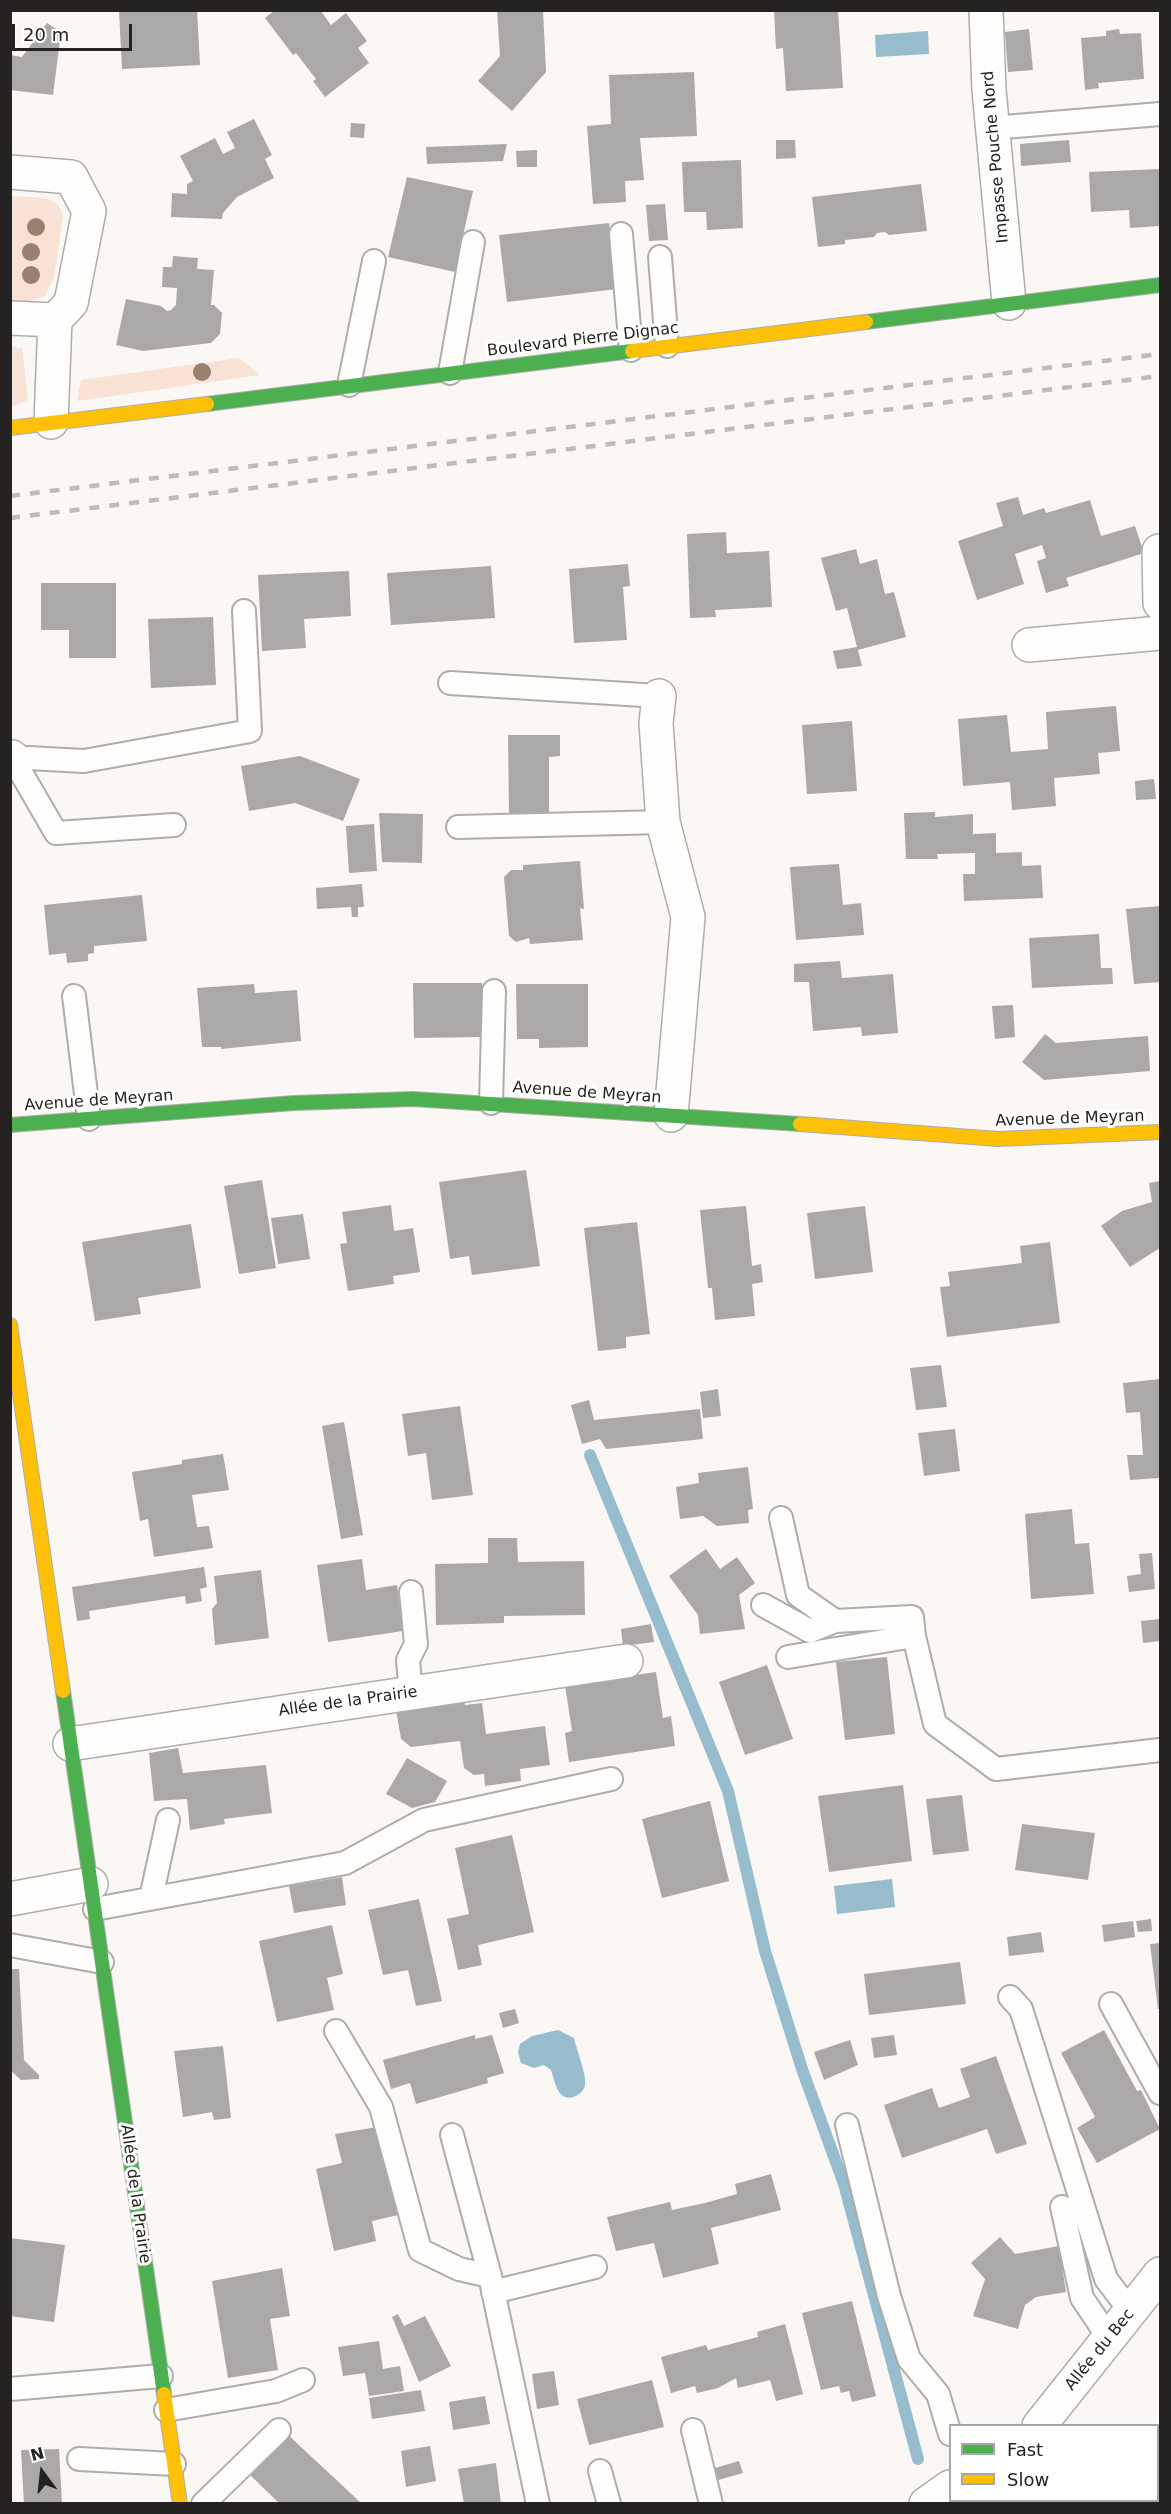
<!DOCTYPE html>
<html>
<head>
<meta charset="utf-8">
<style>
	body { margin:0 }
	#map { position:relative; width:1171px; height:2514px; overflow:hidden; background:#faf7f4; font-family:"DejaVu Sans",sans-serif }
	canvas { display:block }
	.frame { position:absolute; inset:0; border:12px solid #252322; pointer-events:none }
	.legend { position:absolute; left:949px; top:2424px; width:210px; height:78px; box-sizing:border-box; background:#fff; border:2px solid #a8a7a7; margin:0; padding:8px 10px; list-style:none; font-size:18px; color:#252322 }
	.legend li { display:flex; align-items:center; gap:12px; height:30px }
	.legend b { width:30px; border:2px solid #a8a7a7 }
	.north { position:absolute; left:12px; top:2442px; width:60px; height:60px; -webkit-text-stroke:4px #fff; paint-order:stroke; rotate:345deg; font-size:16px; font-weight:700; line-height:24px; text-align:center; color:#252322 }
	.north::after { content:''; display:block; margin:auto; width:21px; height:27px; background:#252322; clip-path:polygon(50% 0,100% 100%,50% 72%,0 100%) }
	.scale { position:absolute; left:12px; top:24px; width:120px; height:27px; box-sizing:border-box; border:3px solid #252322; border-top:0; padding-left:8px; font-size:18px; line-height:21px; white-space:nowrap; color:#252322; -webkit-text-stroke:4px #fff; paint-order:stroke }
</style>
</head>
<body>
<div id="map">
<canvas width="1171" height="2514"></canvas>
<div class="frame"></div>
<ul class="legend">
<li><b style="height:8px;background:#4caf50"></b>Fast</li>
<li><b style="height:8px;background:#ffc107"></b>Slow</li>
</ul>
<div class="north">N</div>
<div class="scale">20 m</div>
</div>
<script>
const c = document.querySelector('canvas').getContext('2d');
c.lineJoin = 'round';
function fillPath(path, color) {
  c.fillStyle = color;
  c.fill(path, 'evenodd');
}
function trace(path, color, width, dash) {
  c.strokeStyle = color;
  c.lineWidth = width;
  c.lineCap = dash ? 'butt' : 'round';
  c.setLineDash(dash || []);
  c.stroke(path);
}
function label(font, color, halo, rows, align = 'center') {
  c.font = font + ' "DejaVu Sans",sans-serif';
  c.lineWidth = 6;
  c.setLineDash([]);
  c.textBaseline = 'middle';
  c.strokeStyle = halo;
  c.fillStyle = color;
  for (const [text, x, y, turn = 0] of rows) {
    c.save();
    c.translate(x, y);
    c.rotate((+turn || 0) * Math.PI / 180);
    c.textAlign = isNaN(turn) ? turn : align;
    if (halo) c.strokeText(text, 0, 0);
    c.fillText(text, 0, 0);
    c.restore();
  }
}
const green = new Path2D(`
	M11 196C29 198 60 193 63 216L54 278 45 296 19 305H11Z
	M11 347 22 348 28 400 11 407Z
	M239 358 260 375 77 401 81 380Z`);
const water = new Path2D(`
	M928 31 929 54 876 57 875 35Z
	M892 1879 895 1907 837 1914 834 1886Z
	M558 2030 574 2038C576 2048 587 2075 585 2085 584 2090 581 2093 576 2096 558 2104 555 2082 551 2070L544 2065 534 2068 521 2063 518 2052 520 2044 532 2036Z`);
const stream = new Path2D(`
	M590 1455 728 1791 765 1951 802 2069 844 2184 918 2459`);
const building = new Path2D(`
	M119 10H197L200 65 122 69Z
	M275 10H320L331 25 346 13 367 41 358 48 369 63 325 97 313 81 316 79 296 53 293 55 265 18Z
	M497 10H543L546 72 512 111 478 81 500 56Z
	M774 10H838L843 88 786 91 783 48 776 49Z
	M47 23 61 32 53 95 10 90V55L22 57Z
	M1029 29 1033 70 1008 72 1005 32Z
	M1119 29 1120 34 1141 33 1144 79 1098 83 1099 88 1085 90 1081 38 1106 36V31Z
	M694 72 697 136 640 138 644 180 625 181 626 202 593 204 587 126 611 124 609 75Z
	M254 119 272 155 265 159 274 178 237 197 223 213 222 219 171 217 172 193 187 194V184L193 181 180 156 215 138 223 154 235 148 227 132Z
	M351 123 365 124 364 138 350 137Z
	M776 140H795L796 158 776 159Z
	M1069 140 1071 162 1021 166 1020 144Z
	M507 144 503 161 427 164 426 147Z
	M537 150V167H517L516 151Z
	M741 160 743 228 707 230 706 212H684L682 162Z
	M1160 169V226L1130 228 1129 210 1091 212 1089 172Z
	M407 177 473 191 455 272 388 257Z
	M921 184 927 231 889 235 885 232 877 233 874 237 845 240V244L818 247 812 197Z
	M665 204 668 240 649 241 646 205Z
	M609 223 617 289 507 302 499 235Z
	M173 256 198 258 197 269 214 270 211 305H214L222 313 220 334 211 343 143 351 116 345 126 299 161 306 167 311 171 310 176 305 177 288 162 287 163 267H172Z
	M1018 497 1023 515 1044 508 1046 513 1090 500 1101 536 1135 526 1144 553 1066 578 1069 586 1046 593 1037 561 1046 558 1042 545 1015 554 1024 584 977 600 958 541 1003 526 996 503Z
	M726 532 727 553 769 551 772 607 715 610 716 617 690 618 687 534Z
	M856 549 860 564 877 559 885 594 894 592 906 637 858 650 862 666 837 669 833 651 857 647 847 608 836 611 821 558Z
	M628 564 630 586 623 587 627 640 574 643 569 569Z
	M491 566 495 618 391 625 387 573Z
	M349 571 351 616 304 619 306 648 262 651 258 575Z
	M41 583H116V658H69V630H41Z
	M213 617 216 685 151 688 148 619Z
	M1116 706 1120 751 1098 753 1100 774 1054 778 1056 806 1012 810 1010 782 963 786 958 719 1007 715 1011 752 1048 749 1046 712Z
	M852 721 857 791 807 794 802 725Z
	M508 735H560V756L549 757V816H509Z
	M300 756 360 779 343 821 295 803 249 811 241 766Z
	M1154 779 1156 799 1136 800 1135 781Z
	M935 812V817L973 814V834L996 833V853L1022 852V866L1041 865 1043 898 964 901 963 874H975V853L937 854 938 859H906L904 813Z
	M379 813 423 814 422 863 382 862Z
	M374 824 377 871 349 873 346 826Z
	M580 861 584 909 580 908 583 940 530 944 529 938 516 942 509 936 504 877 511 870H523V865Z
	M839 864 843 905 861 903 864 935 796 940 790 867Z
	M362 884 364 907H358V917H352L351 907 317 909 316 888Z
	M142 895 147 941 94 946V953L88 954V961L67 963 66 953 49 955 44 905Z
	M1160 906V982L1134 984 1126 909Z
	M1099 934 1101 968H1112L1113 984 1032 988 1029 938Z
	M840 961 842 978 893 974 898 1033 862 1036 861 1027 813 1031 809 982H794V964Z
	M413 983H482L483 1037 414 1038Z
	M254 984 255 993 297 990 301 1041 221 1049V1047H202L197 988Z
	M516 984H588V1047L539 1048V1039H517Z
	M1013 1005 1015 1037 995 1039 992 1006Z
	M1045 1034 1056 1043 1148 1036 1150 1071 1044 1080 1022 1062Z
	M526 1170 540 1266 472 1275 469 1256 450 1259 439 1182Z
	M262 1180 276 1268 239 1274 224 1186Z
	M1160 1181V1248L1130 1267 1101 1226 1122 1211 1152 1202 1149 1183Z
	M391 1205 394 1231 413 1228 420 1272 393 1276 394 1284 348 1291 340 1244 347 1243 342 1212Z
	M746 1206 752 1266 761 1264 763 1282 752 1284 755 1316 715 1320 712 1288H708L700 1210Z
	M865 1206 873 1272 815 1279 807 1213Z
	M303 1214 310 1259 278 1264 271 1218Z
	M637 1222 650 1334 626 1337V1348L598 1351 584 1228Z
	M191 1224 201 1288 138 1298 141 1314 95 1321 82 1242Z
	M1050 1242 1060 1323 947 1337 940 1287 950 1286 948 1272 1022 1263 1020 1246Z
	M941 1365 947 1407 916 1410 910 1368Z
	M1160 1379V1478L1130 1480 1127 1455H1143L1140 1412 1126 1413 1123 1383Z
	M718 1389 721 1416 703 1418 700 1392Z
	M589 1400 594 1420 700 1409 703 1439 606 1449 600 1439 582 1444 571 1405Z
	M460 1406 473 1495 432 1500 426 1453 408 1456 402 1414Z
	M344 1422 363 1535 341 1539 322 1426Z
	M955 1429 960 1471 924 1476 918 1433Z
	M223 1454 229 1490 192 1495 197 1527 209 1526 213 1548 154 1557 148 1519 140 1521 132 1472 182 1464V1460Z
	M748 1467 753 1509 748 1510 749 1523 717 1526 703 1516 680 1519 676 1487 699 1483 698 1473Z
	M1072 1509 1075 1544 1089 1543 1094 1594 1031 1599 1025 1514Z
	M488 1538H517L518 1562 584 1561 585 1615 504 1616V1623L436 1625 435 1564 488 1563Z
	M706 1549 720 1569 737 1557 755 1583 739 1595 745 1629 700 1634 698 1615 669 1576Z
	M1152 1553 1155 1589 1129 1592 1127 1576 1141 1574 1139 1554Z
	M362 1559 366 1590 397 1585 403 1631 328 1642 317 1565Z
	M204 1567 207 1587 200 1589 202 1601 186 1604 185 1596 89 1611 90 1619 77 1621 72 1587Z
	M261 1570 269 1638 215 1645 212 1609 217 1603 214 1576Z
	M1160 1619V1641L1143 1643 1141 1621Z
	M651 1624 654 1642 623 1646 621 1629Z
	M887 1657 895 1734 845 1740 836 1662Z
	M767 1665 793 1739 745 1755 719 1682Z
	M656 1672 663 1718 671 1716 675 1746 569 1762 565 1733 572 1731 565 1685Z
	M464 1700 465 1705 482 1703 486 1734 545 1726 550 1765 520 1769 521 1781 485 1786 484 1774 474 1775 464 1768 460 1741 411 1747 401 1739 396 1710Z
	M178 1748 183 1773 266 1765 272 1813 224 1819 225 1824 190 1830 187 1799 154 1801 149 1753Z
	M407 1758 447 1781 435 1802 412 1808 386 1794Z
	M903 1785 912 1861 829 1872 818 1796Z
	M962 1795 969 1851 933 1855 926 1799Z
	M710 1801 729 1881 662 1898 642 1819Z
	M1022 1824 1095 1833 1088 1880 1015 1870Z
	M512 1835 534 1932 478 1945 482 1965 458 1970 447 1919 469 1914 455 1848Z
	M342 1877 346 1905 294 1913 289 1886Z
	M419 1899 442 2001 416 2006 408 1970 383 1975 368 1910Z
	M1151 1919 1152 1931 1138 1932 1136 1921Z
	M1133 1921 1135 1937 1104 1942 1102 1925Z
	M332 1925 343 1974 327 1978 334 2010 277 2022 259 1941Z
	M1041 1932 1044 1952 1009 1956 1007 1937Z
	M1160 1943V2009H1158L1150 1944Z
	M960 1962 966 2004 869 2015 864 1974Z
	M10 1969H19L24 2060 39 2075V2079L21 2080 10 2070Z
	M515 2009 519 2023 503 2028 499 2013Z
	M1104 2030 1137 2091 1141 2090 1160 2129 1097 2163 1077 2128 1095 2117 1061 2053Z
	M475 2035V2039L492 2035 504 2073 487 2078 488 2083 416 2104 410 2083 391 2089 383 2060Z
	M894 2035 897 2055 874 2058 871 2038Z
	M850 2040 858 2065 824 2080 814 2052Z
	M223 2046 231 2118 214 2120 212 2112 183 2117 174 2051Z
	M996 2056 1027 2144 996 2154 987 2129 902 2158 884 2105 932 2088 939 2108 970 2097 960 2069Z
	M377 2127 402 2214 372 2221 376 2241 334 2251 316 2169 342 2163 335 2134Z
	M771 2174 781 2210 711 2228 719 2264 663 2278 654 2243 616 2251 607 2217 670 2202 672 2210 705 2203 737 2194 735 2184Z
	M1000 2237 1015 2254 1059 2246 1066 2292 1036 2297 1025 2305 1018 2329 973 2316 985 2279 971 2263Z
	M10 2238 65 2245 54 2322 10 2316Z
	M282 2268 290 2316 270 2319 278 2370 228 2378 212 2281Z
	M852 2301 876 2396 852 2402 849 2391 841 2393 839 2386 821 2390 802 2313Z
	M398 2314 404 2326 425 2316 451 2366 419 2382 392 2317Z
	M785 2324 803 2394 776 2401 770 2380 738 2388 736 2378 718 2388 697 2393 695 2386 671 2393 661 2357 706 2345 708 2350 758 2337 757 2332Z
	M379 2341 383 2369 400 2366 404 2391 369 2396 365 2373 343 2376 338 2347Z
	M554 2371 559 2405 537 2409 532 2374Z
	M652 2380 664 2427 589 2445 577 2399Z
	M421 2390 425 2411 372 2419 369 2398Z
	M485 2396 490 2424 453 2430 449 2402Z
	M286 2433 360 2502 358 2504H280L249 2474Z
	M430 2446 436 2481 406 2487 401 2451Z
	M59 2449 62 2504H24L21 2450Z
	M739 2461 743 2473 718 2480 715 2468Z
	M496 2463 501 2504H464L458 2469Z`);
const lane = new Path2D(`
	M992 128 1160 114
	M621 234 631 350
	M660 257 667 346
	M450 373 473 242
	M349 385 374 261
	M450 683 659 696
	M10 757 84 761 250 731 244 611
	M12 757 56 833 174 825
	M458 827 663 822
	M74 996 89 1119
	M491 1103 494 991
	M781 1518 798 1595 835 1621
	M763 1605 810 1631 835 1621 912 1617 914 1636 935 1724 996 1769 1160 1750
	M788 1657 914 1636
	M411 1693 408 1660 416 1644 411 1592
	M151 1898 168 1820
	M95 1909 345 1863 424 1820 611 1779
	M10 1945 102 1962
	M1010 1997 1021 2009 1106 2279 1131 2312
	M1111 2004 1160 2093
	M336 2031 381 2107 420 2250 459 2269 490 2276 538 2504
	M847 2125 889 2296 909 2359 938 2394 950 2434
	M452 2135 490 2276
	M1062 2207 1082 2298 1109 2338
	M493 2292 595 2267
	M10 2389 161 2376
	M166 2410 276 2391 303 2380
	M693 2430 711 2504
	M79 2459 174 2464
	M600 2471 609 2504
	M203 2504 279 2430`);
const street = new Path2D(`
	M986 10 989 90 1009 303
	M10 172 71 177 89 211 71 303 55 320 51 422
	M10 318 55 320
	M1159 551 1160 603
	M1029 645 1160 633
	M659 696 656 723 663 822 688 917 671 1115
	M10 761 12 757
	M70 1744 626 1661
	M10 1899 91 1884
	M1039 2426 1160 2274
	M926 2504 950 2487`);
const fast = new Path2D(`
	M866 322 1160 285
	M207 404 632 351
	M10 1125 294 1103 413 1099 800 1124
	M63 1691 164 2394`);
const slow = new Path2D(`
	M632 351 866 322
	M10 428 207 404
	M800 1124 998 1139 1160 1132
	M10 1325 63 1691
	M164 2394 180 2504`);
const rail = new Path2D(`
	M10 496 1160 354
	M10 518 1160 376`);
const trees = [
	[36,227],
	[31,252],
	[31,275],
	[202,372]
];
const streetNames = [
	["Impasse Pouche Nord",996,157,-95],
	["Boulevard Pierre Dignac",583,340,-7],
	["Avenue de Meyran",587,1093,4],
	["Avenue de Meyran",99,1101,-4],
	["Avenue de Meyran",1070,1119,-2],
	["Allée de la Prairie",348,1702,-8],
	["Allée de la Prairie",135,2194,82],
	["Allée du Bec",1100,2350,-51]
];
fillPath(green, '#f7e2d5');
fillPath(water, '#96bcce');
trace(stream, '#96bcce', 12);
fillPath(building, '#aba9a8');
trace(lane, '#afadab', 26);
trace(street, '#afadab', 36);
trace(fast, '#afadab', 16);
trace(slow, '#afadab', 16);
trace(lane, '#fefefd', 22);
trace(street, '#fefefd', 33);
trace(fast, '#4caf50', 14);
trace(slow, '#ffc107', 14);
trace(rail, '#bdbcbb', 4.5, [10, 10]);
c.fillStyle = '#9a806e';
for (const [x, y] of trees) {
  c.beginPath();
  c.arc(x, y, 9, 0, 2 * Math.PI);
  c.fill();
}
label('16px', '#252322', '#fff', streetNames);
</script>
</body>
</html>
